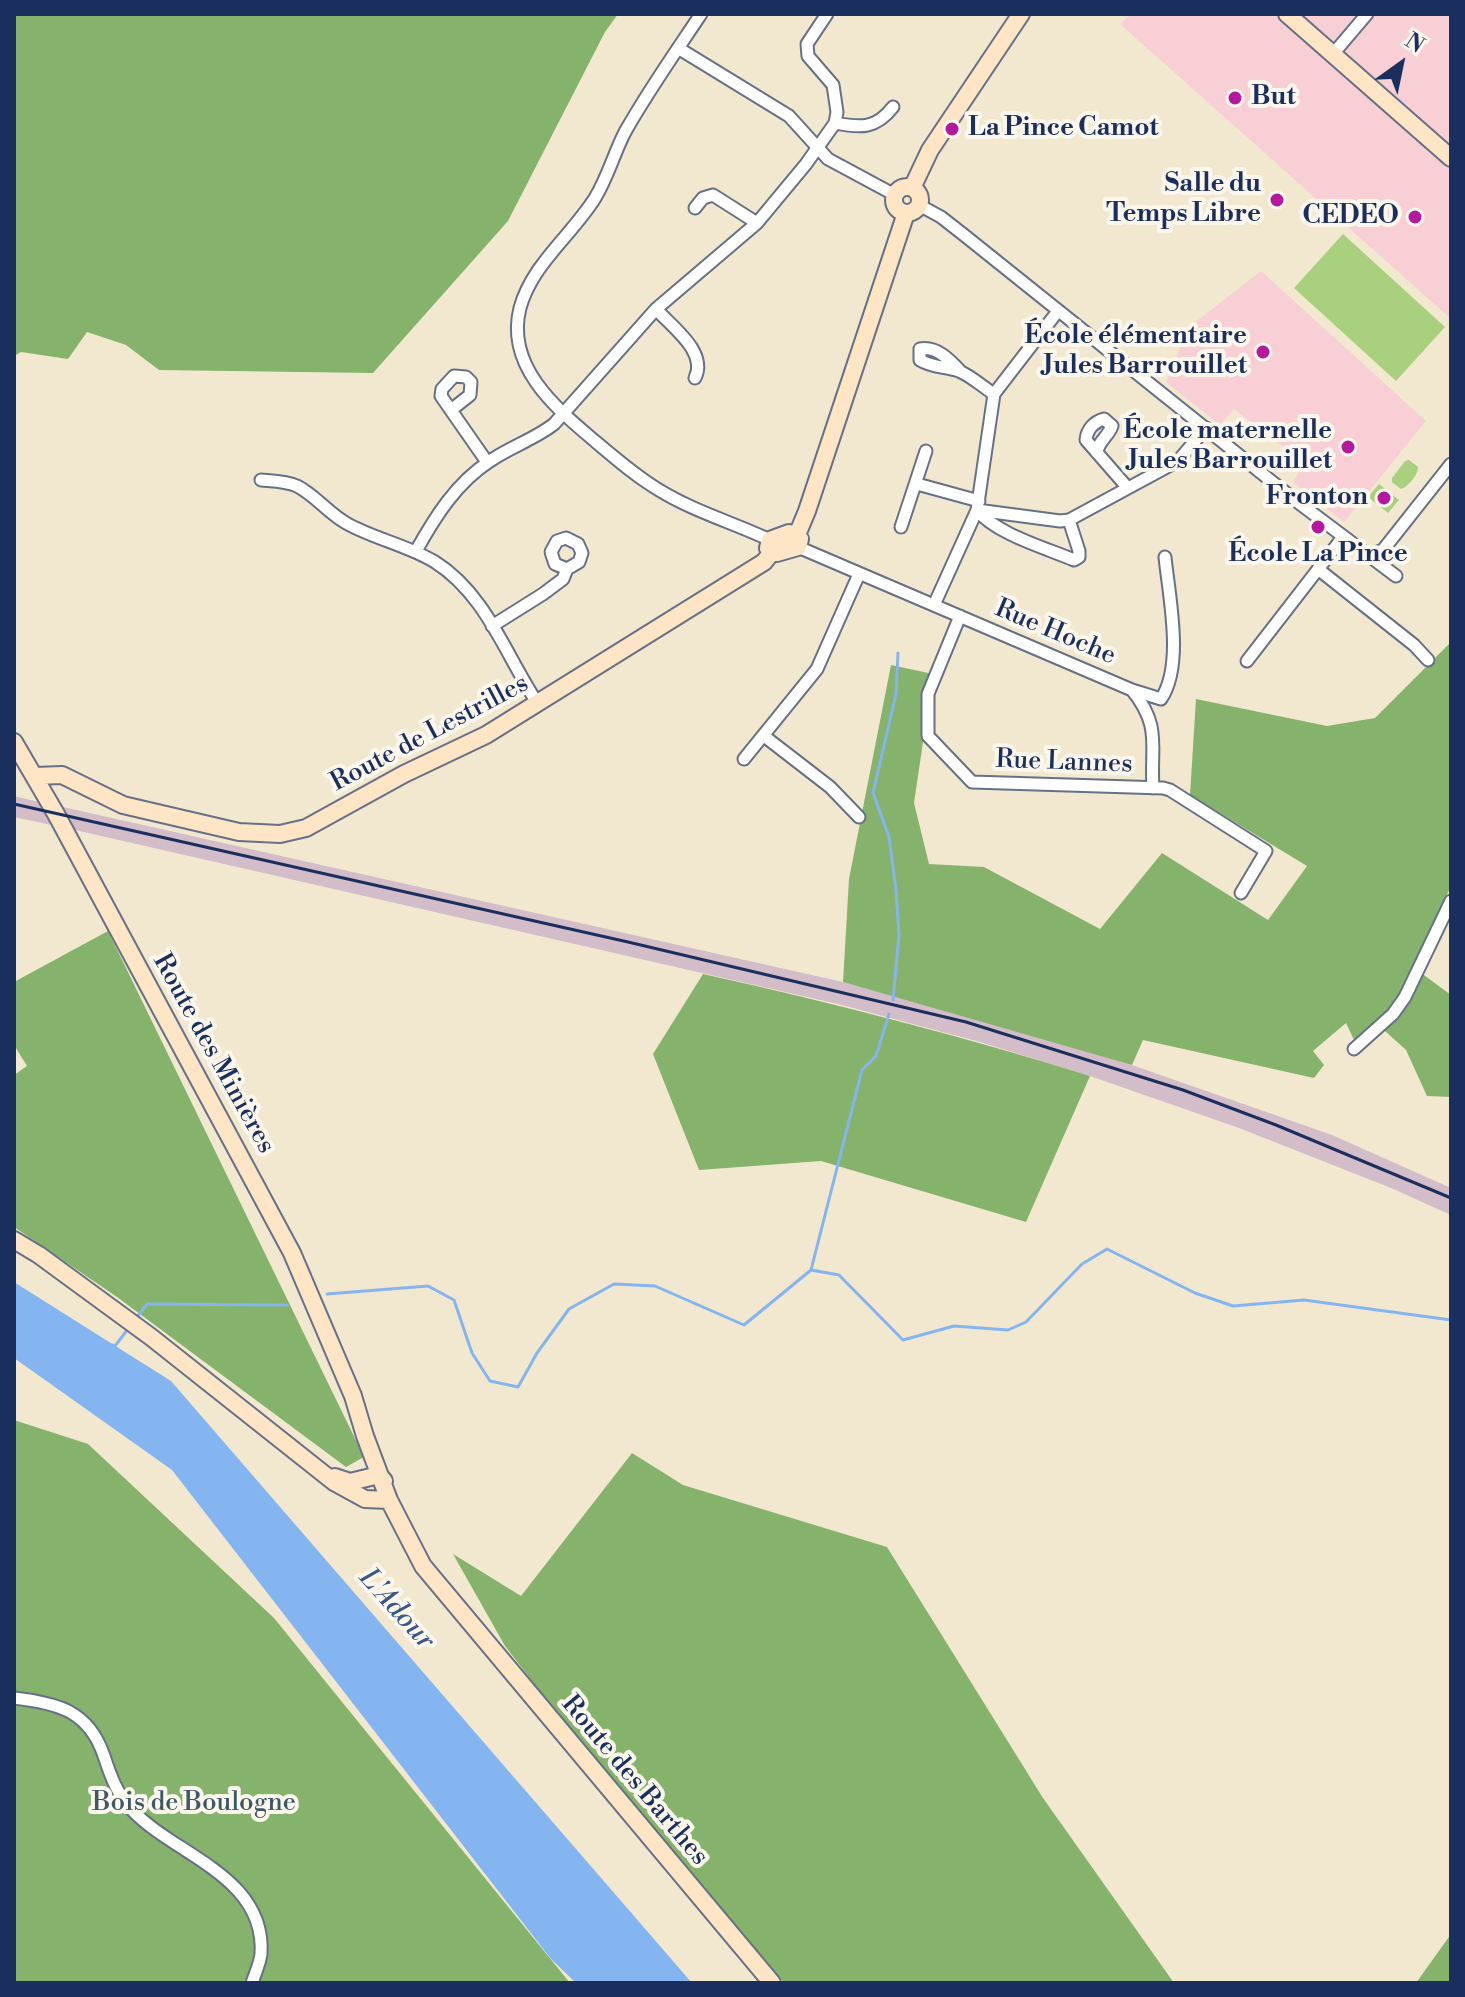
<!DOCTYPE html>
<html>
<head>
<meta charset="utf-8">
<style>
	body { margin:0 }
	#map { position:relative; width:1465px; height:1997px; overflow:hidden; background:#f2e8d0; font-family:"Libre Bodoni",serif }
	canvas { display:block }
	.frame { position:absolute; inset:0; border:16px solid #1b2f5e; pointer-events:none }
	.north { position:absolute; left:1361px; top:24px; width:80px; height:80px; -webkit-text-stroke:6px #fbf7ec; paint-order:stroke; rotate:33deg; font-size:22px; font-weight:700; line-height:32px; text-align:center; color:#1b2f5e }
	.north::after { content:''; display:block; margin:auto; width:28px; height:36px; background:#1b2f5e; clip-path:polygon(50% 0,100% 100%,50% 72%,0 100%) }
</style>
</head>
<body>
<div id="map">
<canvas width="1465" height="1997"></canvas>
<div class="frame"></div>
<div class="north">N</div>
</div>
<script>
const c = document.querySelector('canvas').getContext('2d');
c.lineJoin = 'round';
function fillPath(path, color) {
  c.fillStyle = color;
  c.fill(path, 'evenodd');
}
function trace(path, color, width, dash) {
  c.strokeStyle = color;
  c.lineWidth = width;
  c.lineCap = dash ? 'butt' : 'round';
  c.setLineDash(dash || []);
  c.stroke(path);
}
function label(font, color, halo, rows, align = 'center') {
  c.font = font + ' "Libre Bodoni",serif';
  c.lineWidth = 8;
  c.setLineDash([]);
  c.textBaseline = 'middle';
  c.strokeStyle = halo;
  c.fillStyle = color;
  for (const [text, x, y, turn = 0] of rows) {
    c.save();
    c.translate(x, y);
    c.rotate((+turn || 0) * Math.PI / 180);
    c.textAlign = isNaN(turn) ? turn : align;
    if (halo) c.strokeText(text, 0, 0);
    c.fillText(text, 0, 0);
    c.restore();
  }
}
const built = new Path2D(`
	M1132 14H1451V319L1120 24Z
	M1261 271 1426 421 1344 522 1293 482 1305 463 1234 409 1220 425 1166 382 1188 328Z`);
const industrial = new Path2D(`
	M14 796 43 803 56 826 14 817Z
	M63 807 843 982 1045 1038 1132 1065 1332 1135 1451 1188V1215L1391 1188 1239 1128 1090 1076 980 1042 838 1004 75 830Z`);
const green = new Path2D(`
	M1343 234 1445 327 1396 381 1294 288Z
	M1409 460 1418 467C1418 475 1408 487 1401 489L1392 482V478L1405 461Z
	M1379 484 1399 500 1388 513 1368 497Z`);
const forest = new Path2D(`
	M14 14H618L605 32 508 221 373 373 159 370 126 345 87 332 68 359 21 352 14 356Z
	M1451 642V886L1413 967 1451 995V1097L1427 1096 1406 1050 1375 1022 1355 1042 1346 1023 1313 1051 1324 1065 1314 1078 1143 1040 1132 1065 843 982 849 879 891 665 933 674 914 803 929 864 984 867 1100 929 1162 853 1268 920 1307 866 1190 795 1196 699 1327 726 1375 718Z
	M108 931 364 1457 346 1467 117 1297 14 1227V1075L27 1066 14 1045V982Z
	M703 974C834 1003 962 1036 1090 1076L1026 1222 821 1161 699 1170 653 1054Z
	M14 1420 88 1444 274 1618 570 1983H14Z
	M632 1453 683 1485 887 1547 1043 1798 1174 1983H785L723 1929 505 1646 453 1554 521 1596Z
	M1451 1934V1983H1416Z`);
const water = new Path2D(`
	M14 1282 171 1381 692 1983H576L551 1959 172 1470 14 1358Z`);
const stream = new Path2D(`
	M893 1000 899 935 896 890 889 837 873 793 896 694 898 653
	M811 1270 862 1070 876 1056 889 1014
	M327 1294 428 1286 454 1300 472 1353 490 1381 518 1387 537 1353 569 1309 614 1284 655 1286 744 1325 811 1270 839 1275 903 1340 954 1326 1008 1330 1026 1322 1082 1264 1107 1249 1195 1293 1233 1306 1304 1300 1451 1320
	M135 1320 147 1304 287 1305
	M112 1345 115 1346 128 1329`);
const street = new Path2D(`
	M701 14C675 53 648 91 625 132 614 153 608 177 595 198 572 235 532 264 520 308 505 367 557 409 596 442 616 459 637 477 659 490 693 511 734 523 770 540
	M678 48 789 116 828 159 895 195
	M1333 54 1367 14
	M835 123C861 128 876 129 893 107
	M919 205 941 217 964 235 1295 500 1396 576
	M695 208 703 198 713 195 757 223
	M656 309C672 327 708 352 695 378
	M961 372C950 360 937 346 920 349V360C933 368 945 366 959 371 971 376 983 387 994 394
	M451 410 470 395 471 382 466 377 454 376 442 389 441 396 487 462
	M1097 453C1098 441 1108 437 1112 426L1104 419C1094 422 1087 429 1086 440L1127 487
	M261 480C272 481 286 481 297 486 315 495 328 513 346 523 374 539 407 545 435 562 486 594 506 656 538 704
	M917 484 979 501
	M1069 520 1079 551V557L1074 560C1046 548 996 534 977 510L1060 521 1069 520 1178 461 1206 428
	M901 527 926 451
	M798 547 1132 690 1161 699C1184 665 1169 597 1165 557
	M416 551C435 517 456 483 490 461 510 447 535 439 554 424L656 309 757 223 806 164 835 123 837 112 833 85 808 56 807 44 827 14
	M1369 555 1383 550 1451 464
	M1318 569 1414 645 1428 660
	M934 605 977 510 994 394 1058 311
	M960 616 928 694V736L972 782 1163 788 1170 790 1266 851 1241 893
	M492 626 543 594 563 579 567 569 579 562 582 553 578 544 566 538 557 541 551 552 555 564 567 569
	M1247 661 1343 537
	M1132 690C1162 727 1150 746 1153 788
	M764 736 830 787 859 817
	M744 759 817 669 859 574
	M1354 1049 1393 1014 1405 997 1451 901
	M14 1698C58 1703 89 1711 104 1756 111 1777 117 1794 132 1810 174 1855 266 1876 261 1954 260 1963 255 1974 252 1983`);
const secondary = new Path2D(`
	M1287 14 1451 158
	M894 200a13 13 0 1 1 26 0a13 13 0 1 1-26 0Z
	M912 188 930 150 1021 14
	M789 533 800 539 798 547 777 553 768 548 770 540Z
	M797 535 807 511 906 213
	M14 742 56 814 292 1253 353 1396 365 1436 389 1500 423 1566 772 1983
	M35 776 62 775 123 805 239 832 280 834 306 828 404 774 486 735 764 562 772 552
	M14 1240 39 1255 151 1337 334 1482 365 1499 389 1500
	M335 1477 350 1482 379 1475 384 1481`);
const rail = new Path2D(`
	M14 804 628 942 966 1022 1183 1090 1276 1125 1451 1198`);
const markers = [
	[1235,98,8,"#b5179e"],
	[952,129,8,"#b5179e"],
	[1277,200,8,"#b5179e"],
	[1415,217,8,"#b5179e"],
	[1263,352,8,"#b5179e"],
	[1348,447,8,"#b5179e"],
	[1384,498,8,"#b5179e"],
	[1318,527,8,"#b5179e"]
];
const poiNames = [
	["But",1251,98,"left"],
	["La Pince Camot",968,129,"left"],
	["Salle du",1261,185],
	["Temps Libre",1261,215],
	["CEDEO",1399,217],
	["École élémentaire",1247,337],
	["Jules Barrouillet",1247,367],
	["École maternelle",1332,432],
	["Jules Barrouillet",1332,462],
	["Fronton",1368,498],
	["École La Pince",1318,555,"center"]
];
const streetNames = [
	["Rue Hoche",1055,633,23],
	["Route de Lestrilles",430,734,-28],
	["Rue Lannes",1064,763,2],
	["Route des Minières",213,1054,61],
	["Route des Barthes",634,1781,50]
];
const parkNames = [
	["Bois de Boulogne",194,1804]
];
const waterNames = [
	["L'Adour",396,1610,48]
];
fillPath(built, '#f7cfd5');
fillPath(industrial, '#d2bdc8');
fillPath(green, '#a9d17d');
fillPath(forest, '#86b36c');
fillPath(water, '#85b5f0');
trace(stream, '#85b5f0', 3);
trace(street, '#667086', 15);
trace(secondary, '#667086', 20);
trace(street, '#fff', 11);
trace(secondary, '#fee5c5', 16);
trace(rail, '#1b2f5e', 3);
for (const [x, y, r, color] of markers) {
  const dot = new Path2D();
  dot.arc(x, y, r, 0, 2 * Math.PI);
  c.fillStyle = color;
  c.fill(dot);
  trace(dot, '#fbf7ec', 3);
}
label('bold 26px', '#1b2f5e', '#fbf7ec', poiNames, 'right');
label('26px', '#1b2f5e', '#fbf7ec', streetNames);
label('26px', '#3e5866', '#fbf7ec', parkNames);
label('italic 28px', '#3b578a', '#fbf7ec', waterNames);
</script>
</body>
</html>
